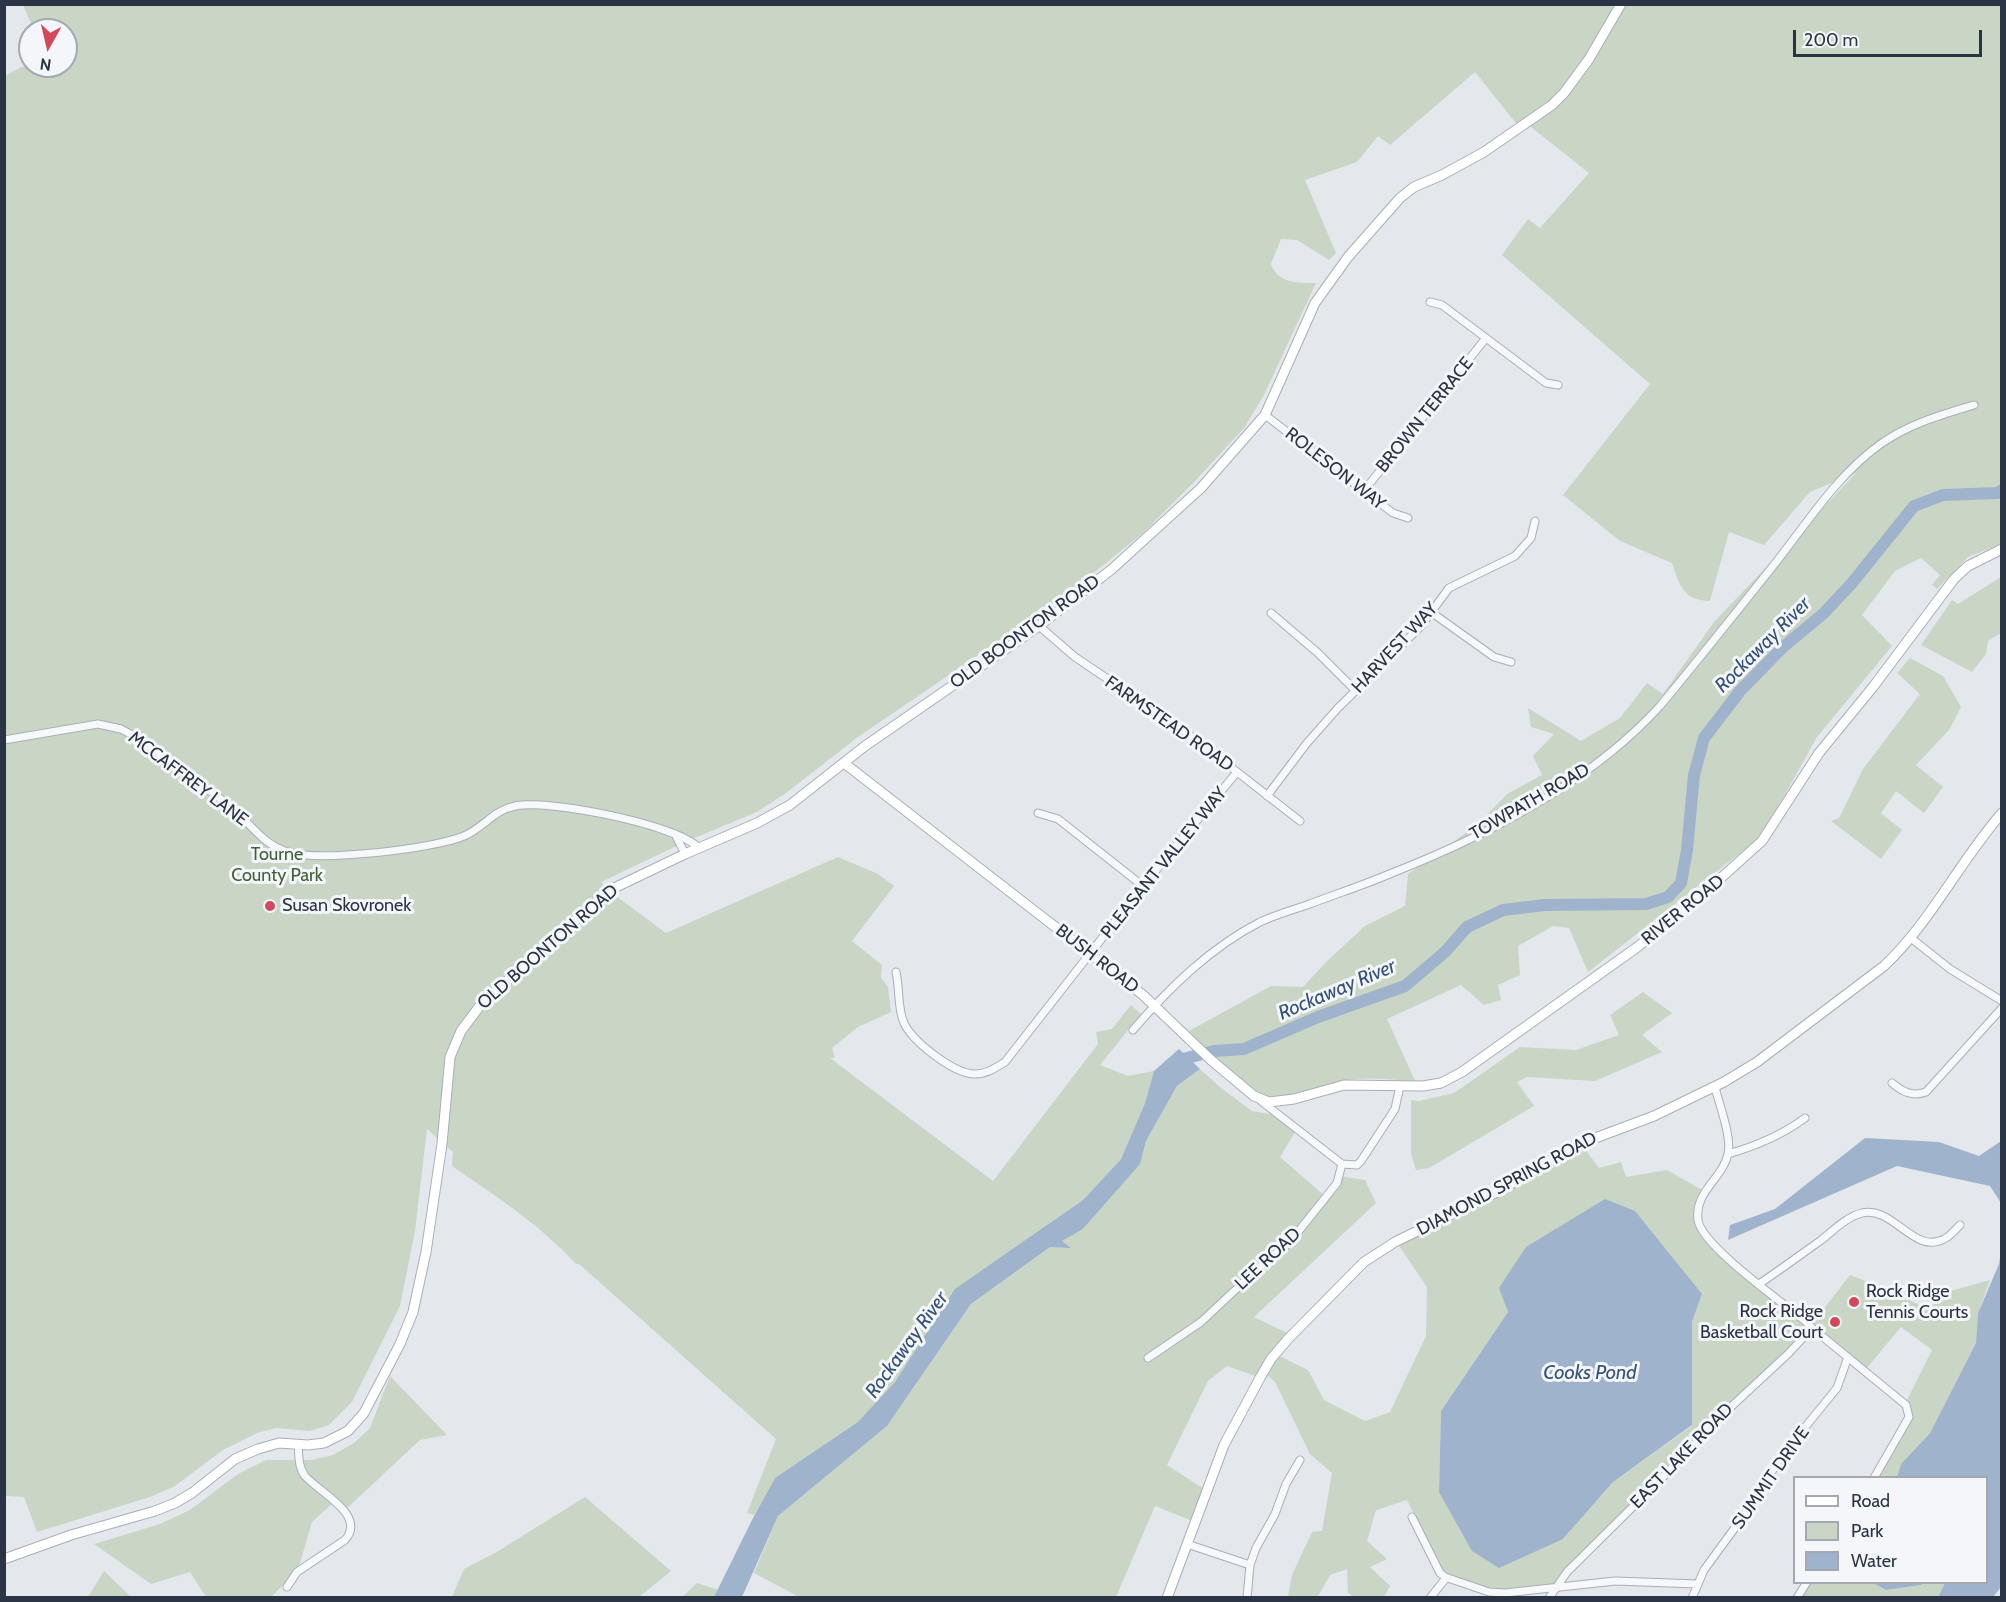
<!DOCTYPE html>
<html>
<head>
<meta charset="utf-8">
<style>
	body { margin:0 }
	#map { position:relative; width:2006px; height:1602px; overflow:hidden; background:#e4e7ec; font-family:Cabin,sans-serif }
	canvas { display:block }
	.frame { position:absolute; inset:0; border:6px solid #2b3445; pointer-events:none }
	.legend { position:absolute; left:1793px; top:1476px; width:195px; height:108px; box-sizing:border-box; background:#f4f6f9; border:2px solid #a4a8b1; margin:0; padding:8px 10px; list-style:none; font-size:18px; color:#2b3445 }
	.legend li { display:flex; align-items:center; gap:12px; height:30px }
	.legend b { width:30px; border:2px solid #a4a8b1 }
	.north { position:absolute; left:18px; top:18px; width:60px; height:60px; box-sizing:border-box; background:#f4f6f9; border:2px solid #a4a8b1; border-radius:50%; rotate:188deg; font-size:16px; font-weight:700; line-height:24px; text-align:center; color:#2b3445 }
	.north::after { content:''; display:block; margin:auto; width:21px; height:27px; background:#d1495b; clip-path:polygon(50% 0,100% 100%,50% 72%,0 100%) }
	.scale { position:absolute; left:1793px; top:30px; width:189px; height:27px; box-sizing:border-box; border:3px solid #2b3445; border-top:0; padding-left:8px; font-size:18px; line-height:21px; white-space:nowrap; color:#2b3445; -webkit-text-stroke:4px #f4f6f9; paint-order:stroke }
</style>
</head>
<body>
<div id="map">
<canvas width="2006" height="1602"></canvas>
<div class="frame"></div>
<ul class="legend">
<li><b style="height:8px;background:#fff"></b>Road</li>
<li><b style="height:16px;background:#c9d6c5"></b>Park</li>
<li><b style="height:16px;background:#9fb4cc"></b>Water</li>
</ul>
<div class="north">N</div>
<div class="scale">200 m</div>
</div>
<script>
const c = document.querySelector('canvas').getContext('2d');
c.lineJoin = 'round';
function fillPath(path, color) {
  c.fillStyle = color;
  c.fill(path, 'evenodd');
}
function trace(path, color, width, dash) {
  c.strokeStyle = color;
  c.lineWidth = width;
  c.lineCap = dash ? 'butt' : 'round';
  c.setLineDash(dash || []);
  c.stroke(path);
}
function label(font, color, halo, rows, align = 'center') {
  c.font = font + ' Cabin,sans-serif';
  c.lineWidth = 6;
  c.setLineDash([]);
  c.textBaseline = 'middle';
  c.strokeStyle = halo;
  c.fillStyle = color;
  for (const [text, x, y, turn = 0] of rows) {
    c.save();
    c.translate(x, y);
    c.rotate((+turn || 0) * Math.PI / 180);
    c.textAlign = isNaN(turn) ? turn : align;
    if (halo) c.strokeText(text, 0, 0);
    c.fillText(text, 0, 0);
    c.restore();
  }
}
const green = new Path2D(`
	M23 5H2001V544L1968 557 1937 589 1932 585 1940 575 1921 558 1895 571 1862 615 1892 646 1817 737 1783 798 1757 840 1588 972 1569 928 1553 926 1518 946 1520 975 1498 985 1501 1000 1484 1005 1461 985 1387 1019 1415 1081C1391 1080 1364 1076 1341 1081 1316 1086 1286 1104 1261 1095 1242 1088 1204 1046 1189 1031L1271 986 1303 987 1326 962 1365 926 1405 906 1408 874 1477 825 1507 794 1542 775 1533 756 1554 734 1531 727 1528 708 1581 741 1620 718 1647 683 1663 694 1714 622 1856 473 1810 492 1764 545 1729 532 1710 601C1683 600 1680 586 1672 563L1620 541 1563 495 1650 384 1502 255 1528 219 1540 228 1589 173 1527 124 1519 127 1475 72 1390 145 1378 136 1357 162 1305 180 1336 253 1329 260 1297 240 1281 239 1271 264C1278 284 1298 283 1316 283L1264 395 1244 428 1197 479 1144 532 1069 593 858 737 786 793 757 812 685 842 601 882 612 893 666 933 838 857 878 874 894 886 852 941 882 965 881 978 888 987 891 1012 858 1027 832 1048 835 1058H830L993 1181 1098 1044 1096 1032 1112 1029 1131 1005 1141 1014 1100 1065 1128 1076 1154 1071 1145 1103 1121 1159 1083 1200 1051 1222 989 1277 873 1415 775 1478 754 1515 747 1513 776 1439 579 1264H576C538 1223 497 1197 452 1166L453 1152 427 1129 415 1231 400 1306 352 1402 329 1425 310 1431 276 1428 257 1433 223 1450 175 1486 150 1497 37 1532 24 1497 5 1496 4 76 30 63V66H66V30H34Z
	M2001 577V633L1988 641 1986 654 1972 672 1921 645 1952 600 1958 604Z
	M1910 658 1943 676 1961 707 1949 730 1916 765 1943 787 1924 813 1896 791 1881 813 1902 830 1881 859 1831 821 1839 818 1863 769 1920 694 1897 673Z
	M1643 992 1672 1013 1642 1035 1662 1052 1595 1081 1527 1077 1517 1082 1534 1106 1429 1168 1416 1170 1411 1153V1100L1419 1101 1454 1093 1520 1047 1576 1050 1619 1035 1610 1015Z
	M1200 1069 1221 1088 1252 1111 1281 1116 1297 1129 1280 1157 1325 1196 1339 1176 1365 1180 1376 1203 1254 1317 1291 1335 1275 1354 1308 1370 1324 1400 1365 1421 1390 1412 1426 1336 1427 1287 1396 1241 1580 1142 1599 1168 1621 1162 1626 1177 1667 1170 1704 1191 1697 1209 1706 1238 1812 1324 1850 1275 1895 1292 1928 1310 1947 1292 1990 1280 1978 1313 1976 1343 1930 1433 1901 1464 1897 1477H1871L1910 1415 1907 1400 1932 1350 1901 1327 1866 1369 1812 1325 1703 1431 1550 1588 1492 1593 1443 1575 1407 1500 1376 1510 1367 1541 1387 1559 1370 1567 1390 1586 1384 1597H1354L1348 1593 1347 1569 1330 1575 1318 1596 1320 1597H1288L1292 1575 1312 1532 1322 1531 1332 1473 1310 1454 1275 1382 1262 1370 1258 1377 1227 1366 1208 1381 1167 1465 1207 1491 1195 1522 1155 1506 1116 1597H799L754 1573 778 1516 887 1426 971 1304 1050 1247H1070L1061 1241 1083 1229 1139 1164 1146 1141 1177 1086ZM1702 1294 1692 1322V1426L1613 1482 1563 1539 1439 1492 1441 1411 1508 1312Z
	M390 1376 447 1435 420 1440 343 1512 333 1503 312 1522 298 1570 271 1597H206L190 1572 151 1584 94 1544 160 1524 190 1510 238 1474 266 1460H312L333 1455 354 1443 370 1428Z
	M585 1497 671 1571 639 1597H452L464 1569 495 1553Z
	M104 1571 131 1597H88Z
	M697 1583 719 1590 714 1597 681 1598Z
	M1805 1583H1873L1886 1590 1920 1585 1922 1583H1945L1938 1597 1796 1598Z`);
const water = new Path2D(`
	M1179 1049 1200 1069 1177 1086 1146 1141 1140 1164 1083 1229 1062 1241 1071 1248 1050 1247 971 1304 887 1426 778 1516 742 1597H714L754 1516 775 1478 858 1422 895 1382 955 1289 1083 1200 1121 1159 1145 1103 1154 1071Z
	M1865 1138 1939 1142 1979 1156 2001 1141V1203L1990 1186 1897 1166 1728 1240 1730 1225 1775 1209Z
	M1605 1199 1635 1211 1702 1294 1692 1322V1425L1613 1482 1563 1539 1499 1568 1472 1551 1439 1492 1441 1411 1508 1312 1499 1288 1526 1247Z
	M2001 1252V1587L1993 1597H1938L1945 1583 1986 1582V1478L1897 1477 1901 1464 1930 1433 1976 1343 1978 1313 1999 1264Z
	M1873 1583H1922L1921 1585 1886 1590Z`);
const river = new Path2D(`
	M1176 1067 1183 1059 1214 1051 1244 1049 1318 1017 1405 986 1445 952 1467 927 1503 910 1545 905 1646 904 1668 897 1681 883 1687 850 1694 775 1704 738 1740 691 1782 648 1824 613 1852 583 1914 506 1943 495 1998 493 2002 490`);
const street = new Path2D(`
	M1430 302 1442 305 1546 383 1558 385
	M1265 415 1393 513 1408 518
	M1363 492 1486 338
	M1431 612 1494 657 1511 662
	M1271 613 1318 653 1356 691
	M1039 626 1075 657 1182 729 1300 821
	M4 740 98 724 121 729 136 737C168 760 201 783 232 808 250 823 263 845 288 852 320 862 433 849 464 836 483 828 494 810 515 806 547 799 676 824 699 848
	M1267 796 1307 743 1338 708 1421 626 1449 588 1515 556 1531 538 1535 521
	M1038 813 1058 819 1143 886
	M675 834 685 854
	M1911 938 1950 969 2002 1001
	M896 972C900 989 897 1007 904 1023 913 1042 954 1074 975 1074 987 1074 995 1068 1005 1062L1143 886 1237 772
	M1133 1030C1170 987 1210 948 1260 922 1275 915 1292 910 1307 905 1336 894 1364 885 1392 873 1486 836 1591 782 1660 706 1699 659 1738 610 1777 561 1809 520 1839 473 1882 443 1911 423 1941 415 1974 405
	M1892 1083C1903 1092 1912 1097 1926 1092L2002 1008
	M1715 1087C1719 1104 1732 1137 1728 1154 1723 1178 1694 1192 1698 1220 1701 1245 1782 1302 1804 1320L1812 1328 1906 1405 1909 1417 1874 1478
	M1261 1101 1342 1164
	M1728 1154C1756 1146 1782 1135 1805 1118
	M1342 1164 1357 1165 1361 1161 1395 1109 1400 1086
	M1759 1284C1780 1270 1800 1255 1820 1241 1833 1231 1846 1217 1862 1213 1895 1206 1914 1257 1946 1238 1951 1235 1956 1229 1960 1225
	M1148 1358 1201 1322 1263 1264 1290 1242 1337 1183 1342 1164
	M1412 1517 1440 1573 1445 1577 1489 1592 1505 1593 1615 1581 1698 1584
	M1187 1544 1250 1565
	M287 1587 297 1572 345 1540C367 1515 320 1493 305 1476 298 1467 299 1455 298 1444
	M1247 1598 1250 1565 1256 1548 1275 1514 1286 1484 1300 1460
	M1430 1598 1446 1578
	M1549 1598 1567 1572 1671 1469 1718 1419 1789 1353 1812 1328
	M1692 1598 1704 1570 1753 1503 1780 1458 1837 1388 1848 1357
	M1797 1598 1807 1582`);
const secondary = new Path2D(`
	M844 763 1143 995 1211 1060 1254 1096 1269 1102 1294 1099 1344 1085 1423 1086 1441 1083 1462 1072 1636 948 1692 904 1762 841 1819 753 1873 687 1954 579 1968 566 2002 549
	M4 1559 71 1535 155 1511 175 1503 192 1493 235 1459 258 1449 279 1443 308 1445 324 1443 348 1431 364 1413 400 1344 413 1312 426 1252 442 1144 450 1057 461 1031 482 1003 610 890 685 854 757 823 790 805 865 746 1039 626 1112 569 1201 488 1265 415 1315 303 1348 257 1400 198 1414 187 1442 175 1484 152 1552 105 1564 93 1589 59 1621 4
	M1167 1598 1224 1445 1261 1376 1271 1359 1288 1339 1364 1262 1395 1242 1501 1190 1574 1146 1654 1116 1724 1082 1757 1062 1884 966C1931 922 1959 862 2002 813`);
const markers = [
	[270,906,6,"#d1495b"],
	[1854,1302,6,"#d1495b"],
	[1835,1322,6,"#d1495b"]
];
const streetNames = [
	["BROWN TERRACE",1425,415,-51],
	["ROLESON WAY",1335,469,38],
	["OLD BOONTON ROAD",1025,632,-36],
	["HARVEST WAY",1395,648,-47],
	["FARMSTEAD ROAD",1169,724,35],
	["MCCAFFREY LANE",188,779,37],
	["TOWPATH ROAD",1530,802,-30],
	["PLEASANT VALLEY WAY",1164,863,-51],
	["RIVER ROAD",1683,910,-39],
	["OLD BOONTON ROAD",548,947,-41],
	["BUSH ROAD",1097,959,38],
	["DIAMOND SPRING ROAD",1507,1184,-28],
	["LEE ROAD",1268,1259,-43],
	["EAST LAKE ROAD",1682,1456,-46],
	["SUMMIT DRIVE",1771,1478,-55]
];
const parkNames = [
	["Tourne",277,855],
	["County Park",277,876]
];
const poiNames = [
	["Susan Skovronek",282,906],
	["Rock Ridge",1866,1292],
	["Tennis Courts",1866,1313],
	["Rock Ridge",1823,1312,"right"],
	["Basketball Court",1823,1333,"right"]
];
const waterNames = [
	["Rockaway River",1763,645,-45],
	["Rockaway River",1337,990,-23],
	["Rockaway River",907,1345,-54],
	["Cooks Pond",1590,1373]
];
fillPath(green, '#c9d6c5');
fillPath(water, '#9fb4cc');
trace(river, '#9fb4cc', 12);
trace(street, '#a9aeb7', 9);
trace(secondary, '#a9aeb7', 11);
trace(street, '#f7f8fa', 7);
trace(secondary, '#fff', 9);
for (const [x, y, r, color] of markers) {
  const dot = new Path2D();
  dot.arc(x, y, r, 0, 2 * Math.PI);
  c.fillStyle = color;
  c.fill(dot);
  trace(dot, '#f4f6f9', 2);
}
label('18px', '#2b3445', '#f4f6f9', streetNames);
label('18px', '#3f6138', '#f4f6f9', parkNames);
label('18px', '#2b3445', '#f4f6f9', poiNames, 'left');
label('italic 20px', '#34527a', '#f4f6f9', waterNames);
</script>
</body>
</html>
